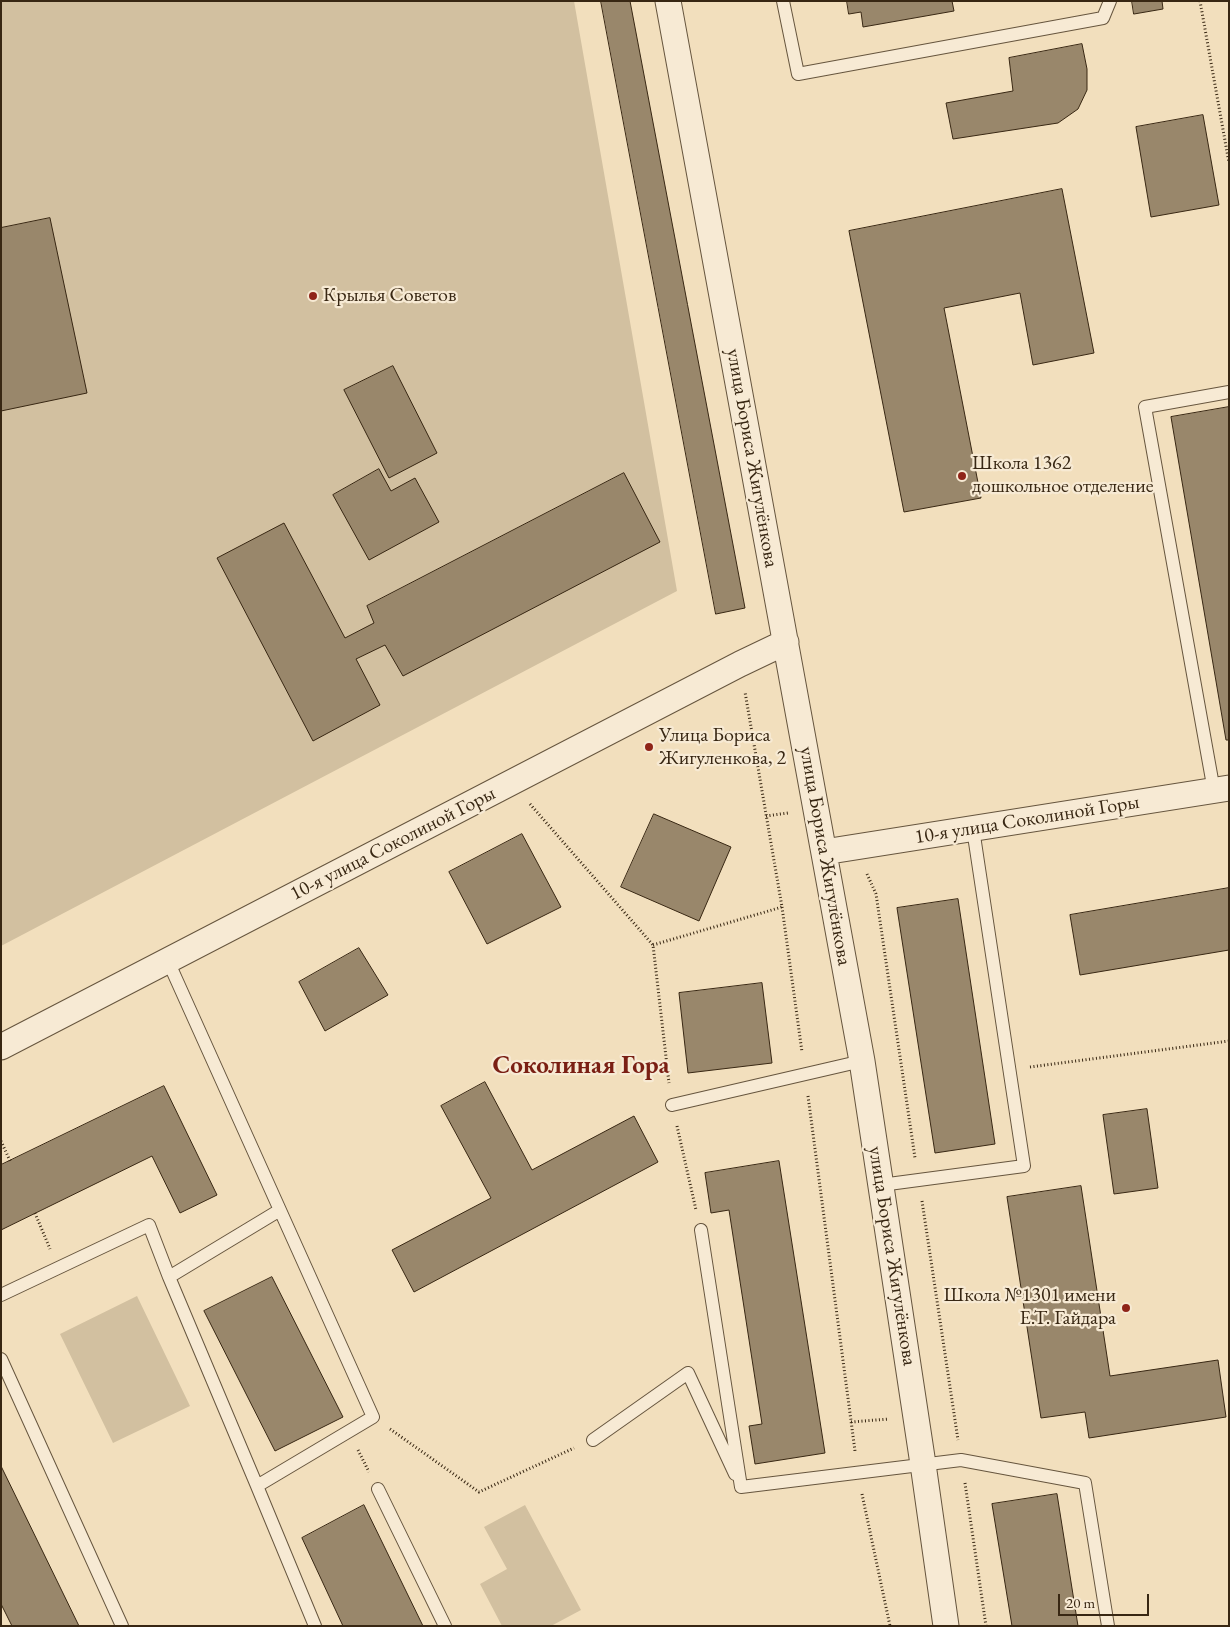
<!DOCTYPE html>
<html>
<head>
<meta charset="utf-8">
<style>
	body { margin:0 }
	#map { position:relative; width:1230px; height:1627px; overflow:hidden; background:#f2dfbd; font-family:"EB Garamond",serif }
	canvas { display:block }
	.frame { position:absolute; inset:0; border:2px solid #382713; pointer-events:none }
	.scale { position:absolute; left:1058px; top:1594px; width:91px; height:22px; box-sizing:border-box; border:2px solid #382713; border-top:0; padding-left:6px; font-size:15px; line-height:18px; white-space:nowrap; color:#382713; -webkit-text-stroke:4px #f7ead4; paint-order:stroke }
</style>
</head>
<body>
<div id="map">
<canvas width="1230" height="1627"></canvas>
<div class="frame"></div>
<div class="scale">20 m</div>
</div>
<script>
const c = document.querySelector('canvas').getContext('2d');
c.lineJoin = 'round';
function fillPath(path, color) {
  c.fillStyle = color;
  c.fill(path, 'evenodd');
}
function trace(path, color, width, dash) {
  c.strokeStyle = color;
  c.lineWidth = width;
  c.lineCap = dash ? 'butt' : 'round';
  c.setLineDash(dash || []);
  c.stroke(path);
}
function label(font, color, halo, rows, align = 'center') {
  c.font = font + ' "EB Garamond",serif';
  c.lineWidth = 4.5;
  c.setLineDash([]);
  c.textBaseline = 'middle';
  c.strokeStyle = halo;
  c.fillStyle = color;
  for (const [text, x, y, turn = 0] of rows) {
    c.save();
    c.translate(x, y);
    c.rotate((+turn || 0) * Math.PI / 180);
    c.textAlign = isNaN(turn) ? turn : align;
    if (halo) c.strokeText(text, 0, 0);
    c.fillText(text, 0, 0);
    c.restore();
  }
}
const green = new Path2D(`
	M1 1H574L677 591 1 946Z
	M137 1296 190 1406 113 1443 60 1334Z
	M525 1505 581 1610 551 1626H502L480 1584 507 1569 484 1527Z`);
const building = new Path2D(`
	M601 1H630L745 608 716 614Z
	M847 1H952L954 11 863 27 861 12 849 14Z
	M1132 1H1162L1163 9 1134 14Z
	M1082 44 1087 69V90L1078 109 1058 123 953 139 946 103 1013 91 1009 58Z
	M1203 115 1219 205 1151 217 1136 127Z
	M1062 189 1094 353 1033 365 1020 293 944 308 981 498 904 512 849 231Z
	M50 218 87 393 1 411V228Z
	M393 366 437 453 389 478 344 390Z
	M1229 407V740H1226L1171 417Z
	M379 469 391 491 415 478 439 522 369 560 333 495Z
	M624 473 660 542 403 676 385 645 356 659 380 705 313 741 217 558 284 523 345 638 374 623 367 606Z
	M654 814 731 847 699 921 621 887Z
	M522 834 561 907 487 944 449 872Z
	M1229 888V950L1080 975 1070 915Z
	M958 899 995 1144 935 1153 897 908Z
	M359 948 388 995 325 1031 299 982Z
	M762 983 772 1063 688 1073 679 993Z
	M485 1082 532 1170 634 1116 658 1162 414 1292 392 1250 491 1198 441 1106Z
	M164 1086 217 1195 180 1213 152 1156 1 1230V1165Z
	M1147 1109 1158 1188 1114 1194 1103 1115Z
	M779 1161 825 1453 755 1464 749 1426 762 1424 729 1210 711 1213 705 1173Z
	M1081 1186 1110 1376 1218 1360 1226 1417 1089 1438 1085 1412 1041 1418 1007 1197Z
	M272 1277 343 1417 275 1451 204 1311Z
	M1 1466 79 1626H12L1 1604Z
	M1057 1494 1078 1626H1012L992 1504Z
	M364 1505 423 1626H343L302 1538Z`);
const path = new Path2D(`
	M1200 1 1229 163
	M530 804 653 945 669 1083
	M766 816 788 813
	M867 874 876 894 915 1158
	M782 907 802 1052
	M653 945 782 907 745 692
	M1030 1067 1229 1041
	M808 1096 855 1451
	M677 1126 696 1210
	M1 1141 10 1161
	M922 1201 958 1440
	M35 1213 50 1249
	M851 1422 889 1419
	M390 1429 479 1492 574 1448
	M358 1450 369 1472
	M965 1483 986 1626
	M862 1494 890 1626`);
const lane = new Path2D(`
	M783 1 798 74 1103 18 1110 1
	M1214 791 1145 407 1229 392
	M672 1105 862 1061
	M881 1185 1024 1166 973 829
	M701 1230 741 1487 961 1460 1085 1483 1108 1626
	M169 1277 280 1210
	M1 1295 149 1225 169 1277 257 1486 373 1417 168 961
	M1 1359 122 1626
	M593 1440 688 1373 735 1474
	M257 1486 315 1626
	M378 1489 445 1626`);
const street = new Path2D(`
	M668 1 862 1061 923 1464 946 1626
	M824 852 1229 788
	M1 1047 740 664 786 642`);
const markers = [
	[313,296,5,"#8f2418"],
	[962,476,5,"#8f2418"],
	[649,747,5,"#8f2418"],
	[1126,1308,5,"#8f2418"]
];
const poiNames = [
	["Крылья Советов",323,296],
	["Школа 1362",972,464],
	["дошкольное отделение",972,487],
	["Улица Бориса",659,736],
	["Жигуленкова, 2",659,759],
	["Школа №1301 имени",1116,1296,"right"],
	["Е.Т. Гайдара",1116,1319,"right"]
];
const streetNames = [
	["улица Бориса Жигулёнкова",752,458,80],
	["10-я улица Соколиной Горы",1027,820,-9],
	["10-я улица Соколиной Горы",393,844,-27],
	["улица Бориса Жигулёнкова",825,856,80],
	["улица Бориса Жигулёнкова",892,1256,81]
];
const districtNames = [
	["Соколиная Гора",581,1066]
];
fillPath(green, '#d2c0a0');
fillPath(building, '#99876b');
trace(building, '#382713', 1);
trace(lane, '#66553e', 14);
trace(street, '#66553e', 27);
trace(path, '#382713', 3, [1, 2.5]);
trace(lane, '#f7ead4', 12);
trace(street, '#f7ead4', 25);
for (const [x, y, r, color] of markers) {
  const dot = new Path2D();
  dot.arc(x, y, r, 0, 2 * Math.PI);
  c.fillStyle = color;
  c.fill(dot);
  trace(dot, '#f7ead4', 2);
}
label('20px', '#382713', '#f7ead4', poiNames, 'left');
label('20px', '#382713', '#f7ead4', streetNames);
label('bold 25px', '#7a1f14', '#f7ead4', districtNames);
</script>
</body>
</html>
